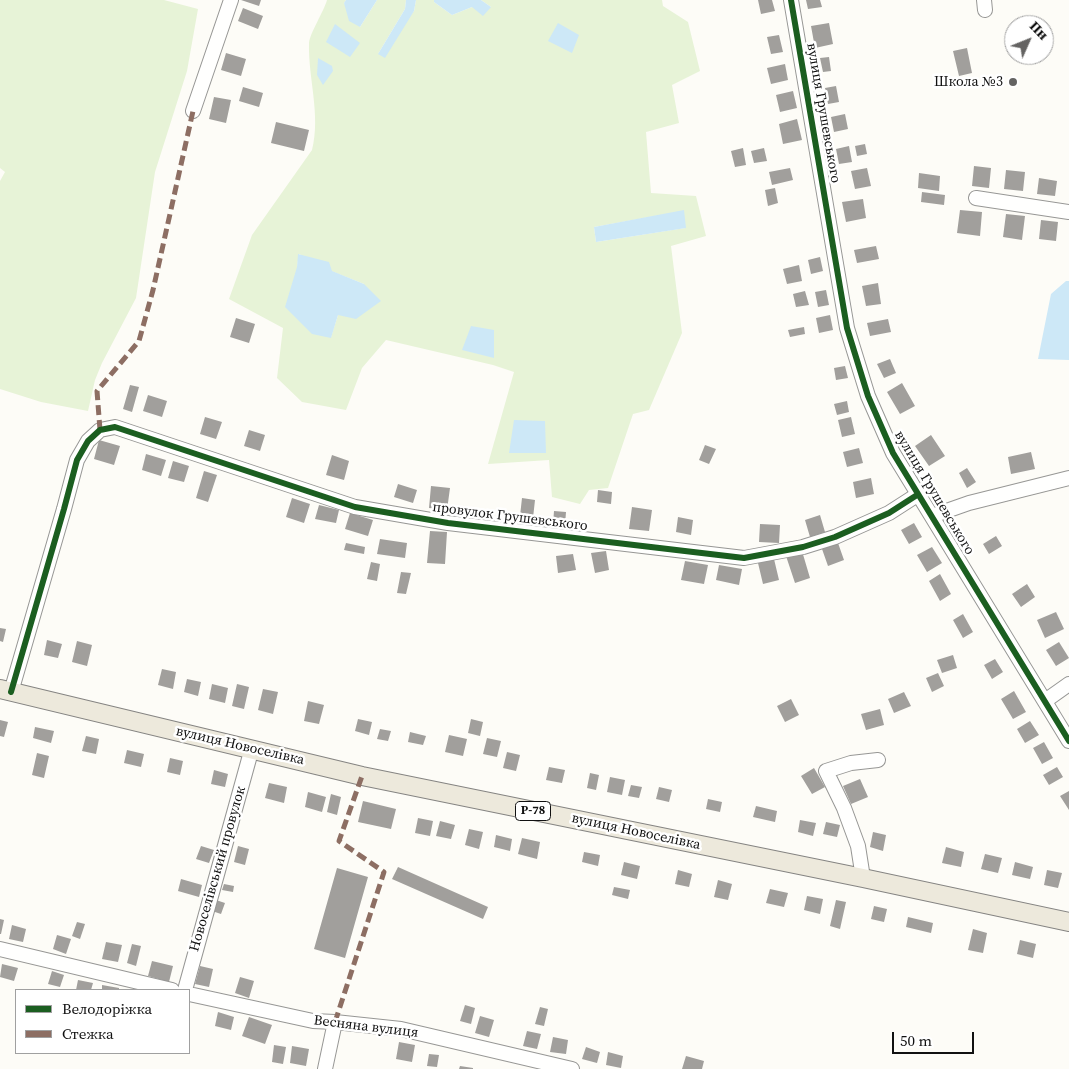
<!DOCTYPE html>
<html>
<head>
<meta charset="utf-8">
<style>
	body { margin:0 }
	#map { position:relative; width:1069px; height:1069px; overflow:hidden; background:#fdfcf7; font-family:"Source Serif 4",serif }
	canvas { display:block }
	.legend { position:absolute; left:15px; top:989px; width:175px; height:65px; box-sizing:border-box; background:#fff; border:1px solid #a0a0a0; margin:0; padding:6px 9px; list-style:none; font-size:15px; color:#111 }
	.legend li { display:flex; align-items:center; gap:10px; height:25px }
	.legend b { width:25px; border:1px solid #a0a0a0 }
	.north { position:absolute; left:1004px; top:15px; width:50px; height:50px; box-sizing:border-box; background:#fff; border:1px solid #a0a0a0; border-radius:50%; rotate:46deg; font-size:14px; font-weight:700; line-height:20px; text-align:center; color:#111 }
	.north::after { content:''; display:block; margin:auto; width:18px; height:22px; background:#646362; clip-path:polygon(50% 0,100% 100%,50% 72%,0 100%) }
	.scale { position:absolute; left:892px; top:1032px; width:82px; height:22px; box-sizing:border-box; border:2px solid #111; border-top:0; padding-left:6px; font-size:15px; line-height:18px; white-space:nowrap; color:#111; -webkit-text-stroke:4px #fff; paint-order:stroke }
</style>
</head>
<body>
<div id="map">
<canvas width="1069" height="1069"></canvas>
<ul class="legend">
<li><b style="height:6px;background:#1b5e20"></b>Велодоріжка</li>
<li><b style="height:6px;background:#8d6e63"></b>Стежка</li>
</ul>
<div class="north">Пн</div>
<div class="scale">50 m</div>
</div>
<script>
const c = document.querySelector('canvas').getContext('2d');
c.lineJoin = 'round';
function fillPath(path, color) {
  c.fillStyle = color;
  c.fill(path, 'evenodd');
}
function trace(path, color, width, dash) {
  c.strokeStyle = color;
  c.lineWidth = width;
  c.lineCap = dash ? 'butt' : 'round';
  c.setLineDash(dash || []);
  c.stroke(path);
}
function label(font, color, halo, rows, align = 'center') {
  c.font = font + ' "Source Serif 4",serif';
  c.lineWidth = 5;
  c.setLineDash([]);
  c.textBaseline = 'middle';
  c.strokeStyle = halo;
  c.fillStyle = color;
  for (const [text, x, y, turn = 0] of rows) {
    c.save();
    c.translate(x, y);
    c.rotate((+turn || 0) * Math.PI / 180);
    c.textAlign = isNaN(turn) ? turn : align;
    if (halo) c.strokeText(text, 0, 0);
    c.fillText(text, 0, 0);
    c.restore();
  }
}
const green = new Path2D(`
	M0 0H164L198 9 187 71 155 172 136 298 102 363 95 380 88 411 41 402 0 389V181L5 172 0 168Z
	M327 0H346L344 3 360 27 377 0H406L405 9 378 54 414 11 416 0H434V2L452 15 472 7H491L481 0H662L663 6 688 22 700 71 672 85 679 123 646 132 651 193 696 196 706 236 671 246 682 333 649 410 633 414 608 488 589 490 580 504 552 497 549 460 488 464 514 372 493 365 386 340 362 368 346 410 302 402 277 378 283 328 229 299 252 235 312 150C321 115 308 78 309 43 310 33 324 11 327 0ZM683 211 685 228 596 242 594 227ZM299 254 331 271 364 284 338 315 331 337 297 267Z`);
const water = new Path2D(`
	M346 0H377L360 27 349 21 344 3Z
	M406 0H416L414 11 385 58 378 54 405 9Z
	M434 0H481L491 7 483 16 472 7 452 15 434 2Z
	M558 23 579 35 572 53 548 41Z
	M335 24 360 43 350 57 326 42Z
	M318 58 332 66 333 71 323 85 317 75Z
	M684 210 686 228 596 242 594 227Z
	M298 254 329 262 332 271 364 284 381 301 356 319 338 315 331 338 312 334 285 307 297 267Z
	M1066 281H1069V360L1038 359 1051 294Z
	M471 326 494 330V358L462 350Z
	M514 420 545 421 546 453H509Z`);
const building = new Path2D(`
	M241 0H261L259 6Z
	M758 0H772L775 11 761 14Z
	M806 0H820L822 7 808 9Z
	M243 8 263 16 258 29 238 21Z
	M829 23 833 44 815 48 811 26Z
	M779 35 783 52 771 54 767 37Z
	M967 48 972 73 959 76 953 51Z
	M226 53 246 59 241 76 221 70Z
	M829 57 831 71 823 72 820 58Z
	M785 64 788 80 771 84 767 68Z
	M836 86 839 102 828 104 825 88Z
	M243 87 263 93 259 107 239 101Z
	M793 91 797 108 780 112 776 95Z
	M214 97 231 100 226 123 209 119Z
	M845 114 848 129 834 132 831 117Z
	M797 119 802 140 783 144 779 124Z
	M276 122 309 130 304 151 271 143Z
	M865 144 867 154 857 156 855 146Z
	M849 146 852 162 839 164 836 149Z
	M743 148 746 165 735 167 731 151Z
	M764 148 767 161 754 163 751 151Z
	M974 166 991 168 989 188 972 186Z
	M790 168 793 180 772 185 769 172Z
	M867 168 871 186 855 189 851 171Z
	M1006 170 1025 172 1023 191 1004 189Z
	M919 173 940 176 939 191 918 188Z
	M1039 178 1057 181 1055 196 1037 194Z
	M775 188 778 203 768 206 765 190Z
	M922 192 945 195 944 205 921 202Z
	M863 199 866 218 846 222 842 202Z
	M960 210 982 212 980 236 957 233Z
	M1006 214 1025 216 1022 240 1003 237Z
	M1041 220 1058 222 1056 241 1039 239Z
	M876 246 879 259 857 263 854 250Z
	M820 257 823 271 811 274 808 260Z
	M799 265 802 281 787 284 783 269Z
	M878 283 881 304 866 306 862 286Z
	M826 290 829 305 818 307 815 292Z
	M805 291 809 305 796 307 793 294Z
	M830 315 833 330 819 333 816 318Z
	M236 318 255 324 249 343 230 337Z
	M888 319 891 332 870 336 867 323Z
	M804 327 805 334 790 337 788 330Z
	M890 359 896 373 884 378 877 364Z
	M845 366 848 378 836 380 834 368Z
	M902 383 915 406 900 414 887 392Z
	M130 385 139 387 132 412 123 409Z
	M148 395 167 401 162 417 143 411Z
	M847 401 849 412 837 415 834 404Z
	M205 417 222 422 216 439 200 434Z
	M851 417 855 434 842 437 838 420Z
	M249 430 265 435 260 451 244 446Z
	M931 435 945 456 929 466 915 446Z
	M99 440 120 446 114 465 94 459Z
	M705 445 716 449 709 464 699 460Z
	M859 448 863 463 847 467 843 452Z
	M1031 452 1035 469 1011 474 1008 457Z
	M146 454 166 460 161 476 142 470Z
	M332 455 349 461 344 480 326 475Z
	M173 461 189 466 184 482 168 478Z
	M967 468 976 482 967 488 959 473Z
	M204 471 217 475 208 502 196 498Z
	M871 478 874 494 856 498 853 482Z
	M398 484 417 490 413 503 394 497Z
	M431 486 450 488 447 510 429 508Z
	M598 490 612 492 611 504 597 502Z
	M292 498 310 504 304 523 286 517Z
	M522 498 535 500 533 518 520 516Z
	M319 505 339 510 336 523 315 519Z
	M632 507 652 510 649 531 629 529Z
	M554 511 566 512 565 525 553 524Z
	M350 513 373 520 368 536 345 529Z
	M820 515 825 532 810 537 805 520Z
	M678 517 693 520 691 535 676 532Z
	M914 523 922 537 909 544 901 530Z
	M760 524 780 525 779 543 759 542Z
	M430 531 447 532 445 564 427 563Z
	M996 536 1002 546 989 554 983 544Z
	M380 539 407 543 405 558 377 554Z
	M346 543 365 547 364 554 344 550Z
	M838 543 844 560 828 566 822 549Z
	M932 547 942 563 927 572 917 555Z
	M606 551 609 570 595 573 591 553Z
	M802 551 810 578 795 583 786 556Z
	M573 554 576 570 558 573 556 556Z
	M774 559 779 580 763 584 758 563Z
	M685 561 708 565 704 584 681 580Z
	M371 562 380 564 377 581 367 579Z
	M719 565 742 569 739 585 716 580Z
	M401 572 411 573 406 594 397 593Z
	M940 574 951 594 940 601 929 581Z
	M1027 584 1035 597 1021 607 1012 594Z
	M1056 612 1064 629 1045 638 1037 620Z
	M963 614 973 632 963 638 953 620Z
	M0 628 6 629 3 642 0 641Z
	M47 640 62 644 58 658 44 655Z
	M77 641 92 645 87 666 72 662Z
	M1059 642 1069 658 1056 666 1046 650Z
	M953 655 957 668 942 673 937 660Z
	M995 659 1003 672 992 679 984 665Z
	M162 669 176 672 173 689 158 685Z
	M938 673 944 686 932 692 926 678Z
	M187 679 201 682 198 696 184 692Z
	M212 684 228 688 225 703 209 699Z
	M237 684 249 687 244 709 232 706Z
	M263 689 278 692 273 714 258 710Z
	M1014 691 1026 712 1013 719 1001 699Z
	M904 692 911 706 894 713 888 699Z
	M791 699 799 715 785 722 777 706Z
	M308 701 324 705 319 724 304 721Z
	M880 709 884 725 866 730 861 714Z
	M358 719 372 722 369 735 355 731Z
	M471 719 483 722 480 736 468 733Z
	M0 720 8 722 4 737 0 736Z
	M1030 721 1039 735 1025 743 1017 729Z
	M35 727 54 731 51 743 33 738Z
	M380 729 391 731 388 741 377 739Z
	M410 732 426 736 423 745 408 742Z
	M449 735 467 739 463 756 445 752Z
	M86 736 99 739 96 754 82 751Z
	M487 738 501 741 497 757 483 754Z
	M1044 742 1053 758 1042 764 1033 748Z
	M127 750 144 754 141 767 124 763Z
	M507 752 520 755 516 771 503 768Z
	M37 753 49 756 44 778 32 775Z
	M170 758 183 761 180 775 167 772Z
	M549 767 565 770 562 783 546 780Z
	M1057 767 1063 777 1049 785 1043 775Z
	M814 768 825 787 812 794 801 776Z
	M214 770 228 774 225 787 211 784Z
	M590 773 599 775 596 790 587 788Z
	M610 777 625 780 622 795 607 792Z
	M860 779 868 797 851 804 843 786Z
	M269 783 287 787 284 803 265 798Z
	M631 785 642 787 639 798 628 796Z
	M659 787 672 790 669 802 656 799Z
	M1069 791V810L1060 796Z
	M308 792 326 797 322 812 305 807Z
	M331 794 341 797 337 815 327 812Z
	M708 799 722 802 720 812 706 809Z
	M363 801 396 809 391 829 358 822Z
	M756 806 777 811 775 822 753 817Z
	M418 818 433 821 430 836 415 833Z
	M800 820 816 823 813 836 798 832Z
	M440 821 455 825 451 839 436 836Z
	M826 822 840 825 837 837 823 834Z
	M469 829 483 832 479 849 465 845Z
	M873 832 886 835 883 851 870 847Z
	M496 835 512 839 510 851 494 847Z
	M522 838 540 842 537 859 518 854Z
	M201 846 214 850 209 863 196 859Z
	M238 846 249 849 245 865 234 862Z
	M946 847 964 852 961 867 942 863Z
	M584 852 600 855 598 866 582 862Z
	M985 854 1002 858 998 873 981 869Z
	M624 862 640 866 637 879 621 875Z
	M1015 862 1033 867 1030 879 1012 875Z
	M398 867 488 907 483 919 392 879Z
	M337 868 368 877 345 958 314 949Z
	M678 870 692 874 689 887 675 884Z
	M1047 870 1062 873 1058 888 1044 885Z
	M181 879 202 885 199 897 178 891Z
	M718 880 732 884 728 900 714 897Z
	M224 884 234 886 233 892 222 890Z
	M614 887 630 890 628 899 612 895Z
	M770 889 788 893 784 907 766 903Z
	M807 896 823 899 820 914 804 910Z
	M216 900 225 903 221 914 212 911Z
	M836 900 846 902 840 929 830 926Z
	M874 906 887 909 884 922 871 919Z
	M908 917 933 923 931 933 906 927Z
	M0 919 4 920 1 934H0Z
	M77 922 85 924 80 939 72 936Z
	M12 925 26 929 23 942 9 939Z
	M973 929 987 933 983 953 968 950Z
	M57 935 71 939 66 954 53 949Z
	M1020 940 1036 944 1033 958 1017 954Z
	M106 942 122 945 118 962 102 959Z
	M132 944 141 946 136 966 127 963Z
	M152 961 173 966 169 982 148 976Z
	M2 964 18 968 14 981 0 977Z
	M200 966 213 969 209 987 195 984Z
	M52 971 64 975 60 987 48 984Z
	M240 977 254 981 249 998 235 993Z
	M78 980 93 983 91 990H76Z
	M102 985 119 988V990H102Z
	M465 1005 475 1008 471 1024 460 1021Z
	M540 1007 548 1009 544 1026 535 1024Z
	M218 1012 234 1017 231 1030 215 1026Z
	M480 1016 494 1020 489 1037 475 1033Z
	M249 1017 272 1025 265 1044 242 1036Z
	M527 1031 541 1034 537 1049 523 1046Z
	M553 1037 568 1040 566 1054 550 1052Z
	M399 1042 415 1045 412 1062 396 1059Z
	M274 1045 286 1047 283 1064 272 1062Z
	M292 1046 309 1049 306 1066 290 1063Z
	M586 1047 600 1052 597 1063 582 1059Z
	M608 1052 623 1056 621 1068 606 1065Z
	M429 1054 439 1055 437 1067 427 1066Z
	M686 1056 704 1061 702 1069H682Z
	M460 1066 473 1068V1069H459Z`);
const minor = new Path2D(`
	M791 0 847 328 868 396 893 453 1069 741
	M984 0 985 10
	M193 111 231 0
	M976 198 1069 212
	M932 516 969 503 1069 478
	M11 692 64 509 77 460 88 441 100 430 115 427 355 507 448 523 744 558 803 547 835 537 889 513 917 495
	M1045 701 1069 684
	M863 878 858 846 844 808 826 771 851 763 878 760
	M0 949 172 990
	M185 990 252 748
	M189 994 313 1021 335 1022 401 1029 572 1069
	M325 1069 335 1022`);
const major = new Path2D(`
	M0 689 362 776 863 878 1069 922`);
const quiet = new Path2D(`
	M100 430 97 391 139 341 153 290 193 111
	M335 1022 384 872 339 841 362 776`);
const cycleway = new Path2D(`
	M791 0 847 328 868 396 893 453 1069 741
	M11 692 64 509 77 460 88 441 100 430 115 427 355 507 448 523 744 558 803 547 835 537 889 513 917 495`);
const markers = [
	[1013,82,5,"#646362"]
];
const shields = [
	[533,811,35]
];
const shieldNames = [
	["Р-78",533,811]
];
const poiNames = [
	["Школа №3",1003,82]
];
const streetNames = [
	["вулиця Грушевського",823,113,80],
	["вулиця Грушевського",934,493,59],
	["провулок Грушевського",510,517,7],
	["вулиця Новоселівка",240,746,13],
	["вулиця Новоселівка",636,832,12],
	["Новоселівський провулок",218,869,-74],
	["Весняна вулиця",366,1027,7]
];
fillPath(green, '#e7f3d7');
fillPath(water, '#cde8f7');
fillPath(building, '#a19f9c');
trace(minor, '#979795', 16);
trace(major, '#858482', 20);
trace(minor, '#fffffe', 14);
trace(major, '#ede9dc', 18);
trace(quiet, '#8d6e63', 5, [10, 5]);
trace(cycleway, '#1b5e20', 6);
for (const [x, y, r, color] of markers) {
  const dot = new Path2D();
  dot.arc(x, y, r, 0, 2 * Math.PI);
  c.fillStyle = color;
  c.fill(dot);
  trace(dot, '#fff', 2);
}
for (const [x, y, w] of shields) {
  const box = new Path2D();
  box.roundRect(x - w / 2, y - 9.5, w, 19, 4);
  c.fillStyle = '#fff';
  c.fill(box);
  trace(box, '#111', 1);
}
label('bold 12px', '#111', null, shieldNames);
label('14px', '#111', '#fff', poiNames, 'right');
label('14px', '#111', '#fff', streetNames);
</script>
</body>
</html>
